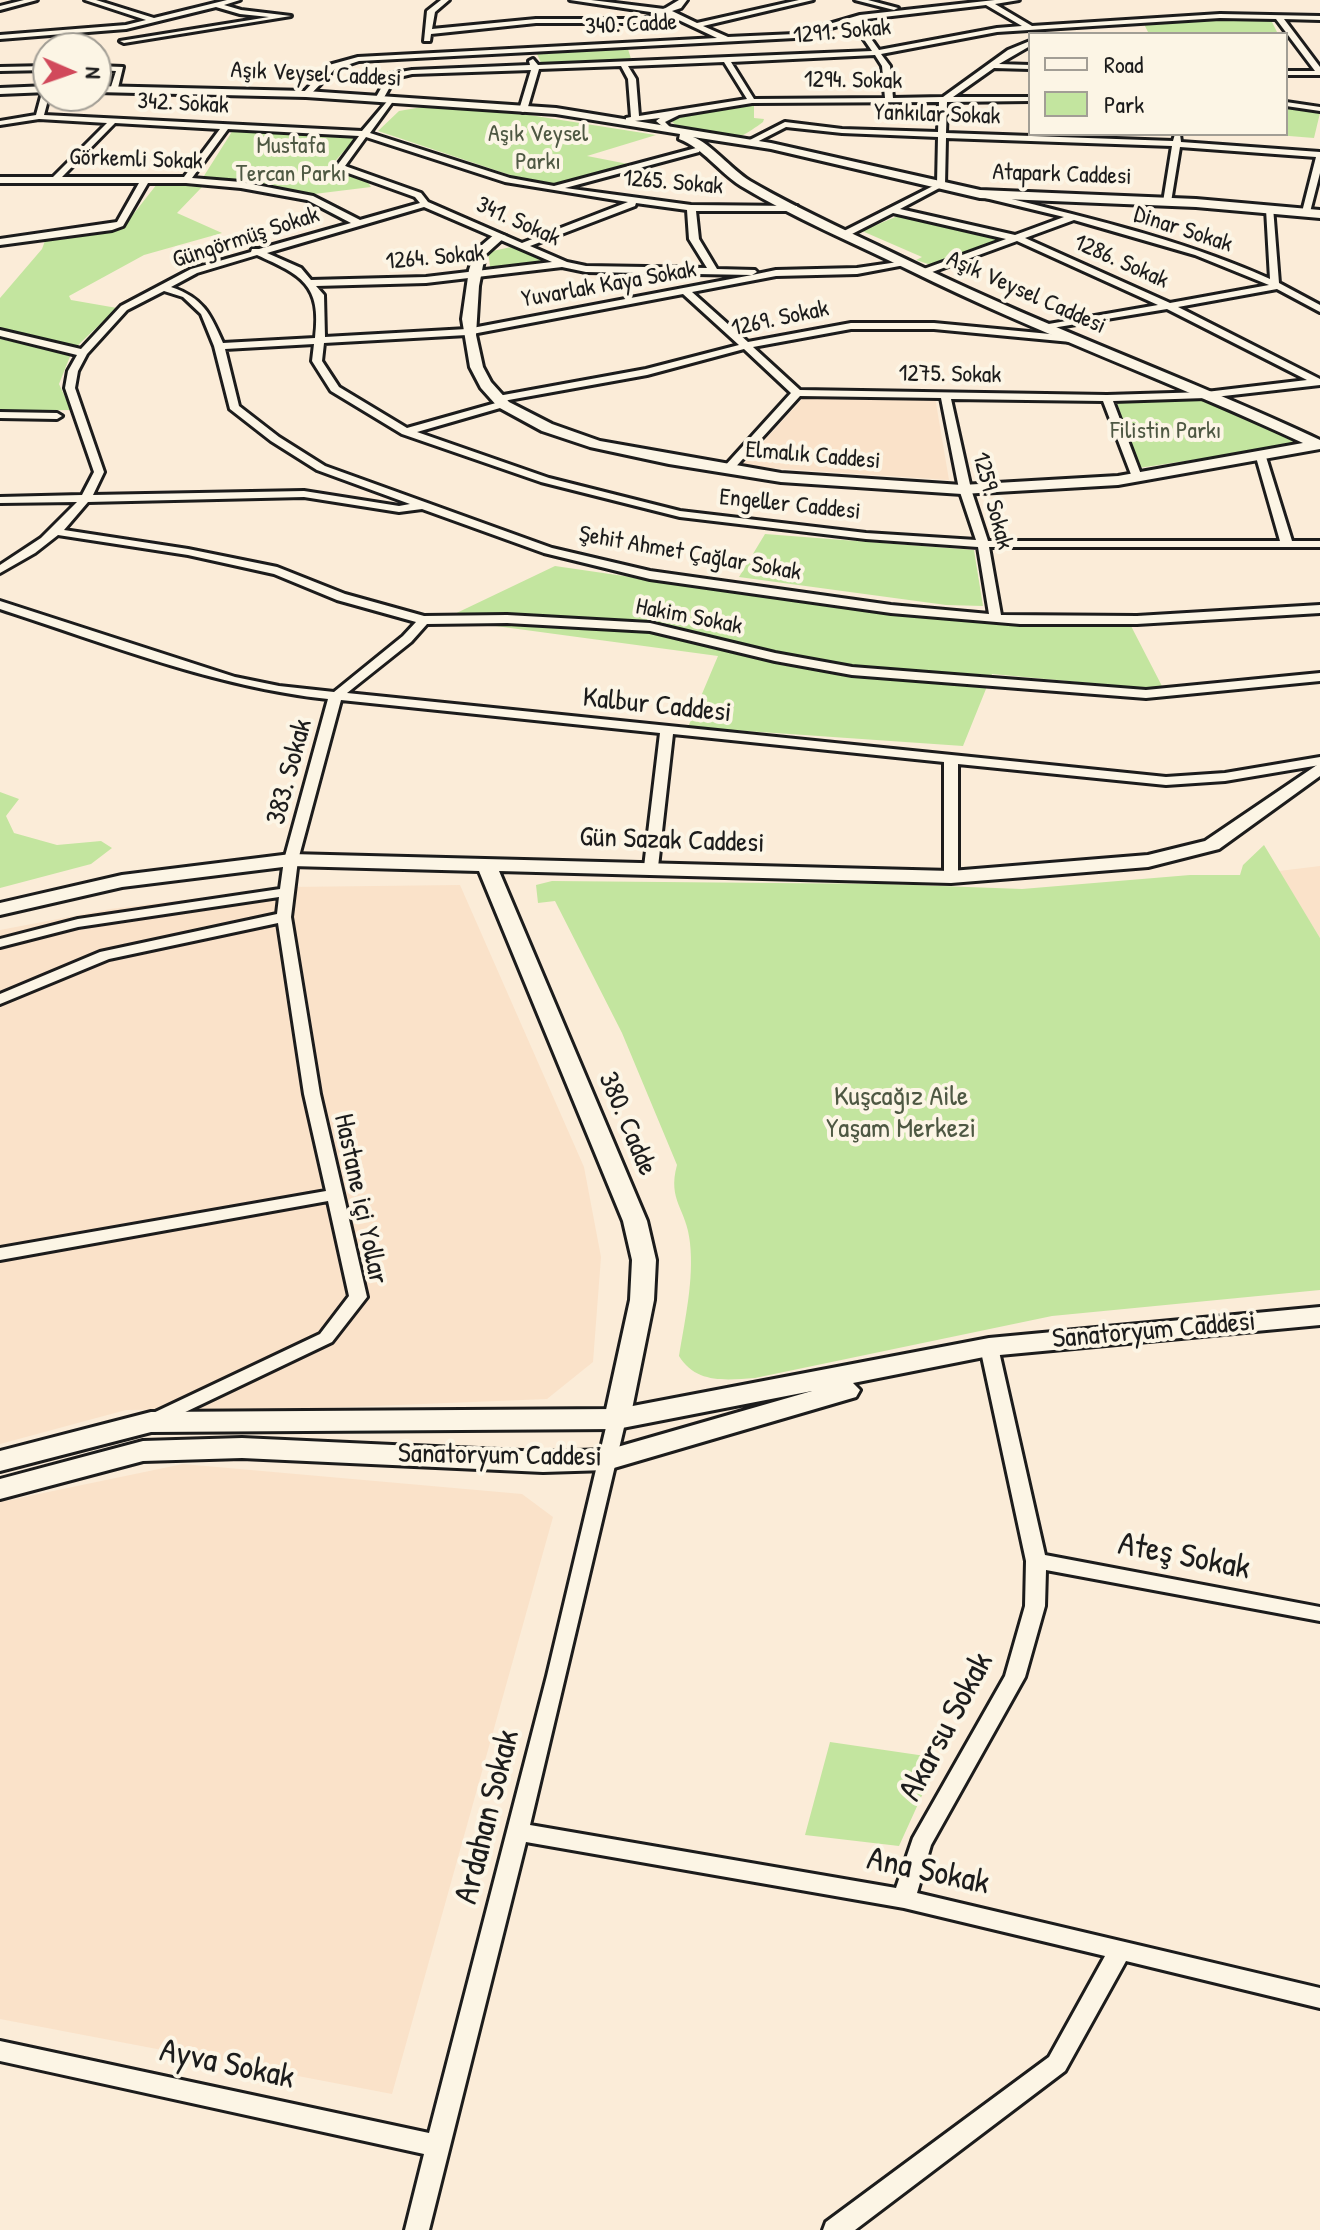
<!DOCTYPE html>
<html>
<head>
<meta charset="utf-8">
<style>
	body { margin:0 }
	#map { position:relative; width:1320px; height:2230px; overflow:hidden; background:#fbecd8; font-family:"Patrick Hand",sans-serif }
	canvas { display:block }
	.legend { position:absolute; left:1028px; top:32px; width:260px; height:104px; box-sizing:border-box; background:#fcf5e5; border:2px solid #a29e95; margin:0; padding:10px 14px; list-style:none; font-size:24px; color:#1c1c1c }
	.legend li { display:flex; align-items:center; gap:16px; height:40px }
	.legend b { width:40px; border:2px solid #a29e95 }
	.north { position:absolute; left:32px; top:32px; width:80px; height:80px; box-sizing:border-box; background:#fcf5e5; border:2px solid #a29e95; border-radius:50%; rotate:92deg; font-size:22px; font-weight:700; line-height:32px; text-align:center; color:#1c1c1c }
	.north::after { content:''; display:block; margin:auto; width:28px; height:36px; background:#d1495b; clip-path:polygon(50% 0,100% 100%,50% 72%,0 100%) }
</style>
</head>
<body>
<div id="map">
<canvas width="1320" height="2230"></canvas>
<ul class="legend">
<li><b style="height:10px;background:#fcf5e5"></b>Road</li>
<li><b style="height:22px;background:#c3e59f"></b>Park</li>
</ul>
<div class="north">N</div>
</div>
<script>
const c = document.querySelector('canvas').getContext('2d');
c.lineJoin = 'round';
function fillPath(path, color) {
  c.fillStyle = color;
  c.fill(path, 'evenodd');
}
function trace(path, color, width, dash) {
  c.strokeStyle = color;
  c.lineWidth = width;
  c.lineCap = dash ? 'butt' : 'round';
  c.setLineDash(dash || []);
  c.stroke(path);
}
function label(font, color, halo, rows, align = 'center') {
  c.font = font + ' "Patrick Hand",sans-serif';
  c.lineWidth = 8;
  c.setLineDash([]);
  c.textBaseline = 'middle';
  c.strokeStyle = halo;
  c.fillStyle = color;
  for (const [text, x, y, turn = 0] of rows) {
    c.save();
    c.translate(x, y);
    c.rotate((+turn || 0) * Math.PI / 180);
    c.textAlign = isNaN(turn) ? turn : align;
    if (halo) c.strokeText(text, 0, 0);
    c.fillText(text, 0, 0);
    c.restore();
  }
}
const built = new Path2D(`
	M805 396 935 397 949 480 741 466Z
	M1320 866V938L1279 871Z
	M460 885 584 1167 601 1257 593 1362 547 1399 323 1408 126 1410 0 1444V930L111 909 288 887Z
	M183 1464 522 1494 553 1517 392 2094 0 2019V1502Z`);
const green = new Path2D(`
	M1204 18H1270L1278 34H1149L1143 22Z
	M628 49 632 62 543 67 537 54Z
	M754 105V118L764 119 763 122C756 127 748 133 741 136 725 141 683 133 672 122L678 117Z
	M428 106 504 111 656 135 587 156 628 164 553 184 525 180 378 131 399 111Z
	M1286 108 1320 113 1314 138 1277 135 1286 134Z
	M233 130 358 135 330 167 367 181 371 187 314 194 202 179Z
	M157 184 202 187 177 213 222 233 144 255 69 296 71 300 117 308 75 348 28 338 0 327V298L42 249 46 238 124 226Z
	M900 215 1006 238 1008 240 934 266 916 260 922 257 862 231Z
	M511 247 547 262 491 273 488 252Z
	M0 339 71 354 59 384 71 410 0 411Z
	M1203 397 1279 430 1294 441 1285 446 1139 468 1116 400Z
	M765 534 974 550 983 606 946 605 739 577Z
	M555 566 864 611 1018 625 1131 626 1164 690 992 674 963 746 688 727 718 656 444 619Z
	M0 792 19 799 6 816 14 833 57 845 101 841 112 848 91 864 0 888Z
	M1264 845 1320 938V1290L1052 1316 755 1378C726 1380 696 1384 679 1356 685 1319 694 1280 690 1243 687 1209 667 1201 677 1165L622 1033 555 901 538 903 536 885 552 881 886 884 1022 889 1190 875H1240L1243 865Z
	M830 1742 939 1758 899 1846 805 1835Z`);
const minor = new Path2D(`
	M24 0H37L0 10V6Z
	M85 0H96L154 18 227 0H240L224 5 241 10 291 16 124 43 120 41 269 17 240 14 216 7 126 29 0 39V35L126 25 146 20Z
	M441 0H449L435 12 432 29 536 19H644L657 13 570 0H591L664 9 679 0H687L681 8 672 11 697 23 799 0H813L703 26 728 37 795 34 860 15 995 0H1019L995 4 1032 26 1220 14 1320 16V20L1284 19 1320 67V75H1286V71H1315L1276 19 1220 18 997 32 881 54 890 66 893 98 943 97 1008 50 1030 41V46L999 64 1030 65V69L994 68 953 97H1030V101L947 102 946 133 1173 141 1175 134H1180L1181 142 1320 152V173L1310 212 1306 215 1302 212 1316 157 1180 147 1171 202 1167 205 1163 202 1172 146 946 138 945 185 900 209 1015 235 1064 217 977 196V192L980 191C1078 216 1177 237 1270 279L1266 209 1273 207 1279 283 1320 305V312L1277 289 1178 307 1320 379V385L1206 398 1113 401 1142 477 1137 480 1132 477 1103 401 951 399 971 489 988 541H1280L1256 457 1261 454 1266 457 1292 541H1320V547H989L1001 615 1137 616 1320 605V613L1137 624H1020L891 613 650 579 544 553 422 509 399 512 304 497 88 502 64 530 188 549 277 567 345 594 424 616 507 615 650 623 775 653 852 667 1146 690 1320 673V681L1146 698 852 675 775 661 650 631 507 623 427 624 411 642 347 693 1166 777 1225 773 1320 757V765L1225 781 1166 785 958 764V877L951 881 944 877V762L673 734 658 867 651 871 644 867 660 733 341 700 298 860 291 917 320 1094 367 1297 332 1342 156 1426 149 1425 147 1420 149 1415 320 1334 349 1296 328 1201 0 1260V1248L326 1191 304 1094 278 923 109 959 0 1004V994L100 952 277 914 279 897 78 927 0 947V939L78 919 280 889 284 860 328 699C215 687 108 644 0 609V601L235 677 279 686 334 692 403 636 416 622 337 600 274 574 188 555 58 535 35 553 0 573V565L41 538 77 502 0 503V497L82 495 94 472 65 388 68 371 77 355 0 336V330L81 349 121 306 191 269 251 252 252 249H259L351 223 307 200 241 188 186 183H148L123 226 112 230 0 245V239L117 222 139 183H0V177H53L107 123 39 119 0 125V121L36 115 43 89 47 87 49 96 44 115 362 131 390 98 394 100 370 133 510 178 554 186 696 148 700 150 699 152 565 188 691 205 797 206V210L794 211H696L699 239 717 269 755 270 757 272 752 275 776 270 857 268 905 261 910 264 857 274 776 276 692 292 748 342 851 323H934L1071 336 1076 339 1071 342 934 329H851L753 347 800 390 1107 395 1206 392 1307 380 1167 309 1040 330V326L1043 325 1158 305 1017 241 924 275 919 272 921 270 1006 239 893 213 850 235H844V231L937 184 938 137 842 133 786 127 751 145 744 143 785 122 842 129 938 132 939 102 752 103 679 115 665 122 671 128 667 130 656 121 660 118 626 122V118L631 117 628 79 621 66 539 69 527 110 523 112 519 110 531 70 412 74 395 78 382 101 375 99 389 74 412 70 530 65 529 61 533 59 538 65 872 51 852 22 795 38 359 61 335 69 309 96 302 94 329 65 358 57 717 38 666 14 645 23H536L431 34 430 41H424L427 11ZM986 5 1022 26 997 28 879 50 858 20ZM875 55 882 66 885 98 754 99 731 62ZM724 62 747 99 639 116 636 79 628 66ZM115 123 220 129 184 177H62ZM228 129 359 136 336 167 337 169 415 197 420 203 360 220 313 196 241 182 192 178ZM366 137 505 182 628 202 522 243 428 202 421 193 345 166ZM636 203 687 210 689 239 707 268 586 266 567 262 530 246 635 206ZM424 207 552 262 426 277 311 280 301 268 267 253ZM1074 220 1195 255 1269 285 1170 303 1025 238ZM257 255C301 275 322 284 315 338L223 343C210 313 203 298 171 287L197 273ZM562 267 586 272 752 275 467 329 325 337 324 295 316 286 426 283ZM164 291 183 297 201 314 214 346 230 409 271 441 317 470 410 504 399 506 304 491 93 495 104 472 75 388 78 371 87 354 127 310ZM683 294 739 345 646 369 498 396V400L503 401 407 428 339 387 322 361 324 343 467 335ZM314 344 312 361 331 391 402 434 541 482 680 517 866 539 978 547 989 614 891 605 650 571 552 548 325 466 279 437 239 406 225 349ZM744 349 791 393 723 468V472H731L800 396 941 398 959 489 976 540 866 533 680 511 549 478 417 432 507 406 508 404 503 401 647 375Z
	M855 0H868L898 8 894 10Z
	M48 66V70L0 71V67Z
	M96 66 123 67 117 92 110 90 116 71 96 70Z
	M1286 102 1320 107V111L1286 106Z
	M0 412 57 413 62 416 57 419 0 418Z
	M989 1341 995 1343 998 1347 1045 1555 1320 1607V1621L1046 1570 1045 1606 1025 1677 931 1845 917 1893 1320 1988V2008L1126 1961 1065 2071 855 2230H823L826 2222 1049 2057 1105 1956 904 1908 526 1842 429 2230H405L424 2154 0 2061V2041L429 2133 547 1676 608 1419 610 1414H624L626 1419 530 1825 896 1888 913 1838 1005 1676 1025 1606 1026 1561 980 1347 983 1343Z`);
const tertiary = new Path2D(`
	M48 86V92L0 94V88Z
	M96 86 306 91 556 108 771 143 980 190 1196 199 1320 210V218L1196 207 980 198 771 149 693 137C709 142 732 170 750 181 803 212 863 238 918 265 1050 329 1188 378 1320 440V449L1118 485 962 494 781 482 669 464 590 447 542 431 498 407 481 388 470 367 462 319 469 270 475 251 496 233 506 236 485 255 479 286 476 335 483 367 491 382 509 402 552 424 600 441 781 473 962 485 1118 476 1303 443C1173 382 1038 334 909 270 854 243 794 218 741 186 719 172 703 148 679 139L680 134 556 114 306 97 96 92Z
	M1320 763V776L1219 849 1148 867 951 883 499 871 647 1221 656 1260 654 1300 630 1419 626 1425H608L604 1419 630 1300 632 1260 623 1221 479 871 291 866 122 887 0 915V903L122 875 291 854 951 871 1148 855 1205 841Z`);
const secondary = new Path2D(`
	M1320 1307V1325L989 1356 853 1383 860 1390 856 1397 607 1470 543 1472 242 1458 143 1461 0 1499V1479L143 1441 242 1438 543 1452 607 1450 812 1391 617 1429 151 1432 0 1471V1451L151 1412 617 1409 989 1338Z`);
const farStreetnames = [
	["340. Cadde",631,25,-3],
	["1291. Sokak",842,32,-5],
	["Aşık Veysel Caddesi",316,75,3],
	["1294. Sokak",853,81,1],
	["342. Sokak",183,104,3],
	["Yankılar Sokak",937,115,2],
	["Görkemli Sokak",136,160,2],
	["Atapark Caddesi",1062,175,2],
	["1265. Sokak",673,183,5],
	["341. Sokak",518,222,24],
	["Dinar Sokak",1183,230,18],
	["Güngörmüş Sokak",246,238,-18],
	["1264. Sokak",435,258,-5],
	["1286. Sokak",1121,262,24],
	["Yuvarlak Kaya Sokak",609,285,-10],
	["Aşık Veysel Caddesi",1026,293,24],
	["1269. Sokak",780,319,-12],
	["1275. Sokak",950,375,1],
	["Elmalık Caddesi",813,456,5],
	["1259. Sokak",992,501,75],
	["Engeller Caddesi",790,505,6],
	["Şehit Ahmet Çağlar Sokak",690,554,10],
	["Hakim Sokak",689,617,11]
];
const farParknames = [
	["Aşık Veysel",538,135],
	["Parkı",538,163],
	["Mustafa",291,147],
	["Tercan Parkı",291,175],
	["Filistin Parkı",1166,432]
];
const streetNames = [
	["Kalbur Caddesi",657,706,6],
	["383. Sokak",290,772,-75],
	["Gün Sazak Caddesi",672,841,2],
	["380. Cadde",627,1124,67],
	["Hastane içi Yollar",360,1199,78],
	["Sanatoryum Caddesi",1154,1331,-5],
	["Sanatoryum Caddesi",500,1456,1]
];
const parkNames = [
	["Kuşcağız Aile",901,1098],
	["Yaşam Merkezi",901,1130]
];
const nearStreetnames = [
	["Ateş Sokak",1184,1557,11],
	["Akarsu Sokak",947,1727,-62],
	["Ardahan Sokak",488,1817,-76],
	["Ana Sokak",928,1872,12],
	["Ayva Sokak",227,2065,12]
];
fillPath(built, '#fae2c9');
fillPath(green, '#c3e59f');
trace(minor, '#1c1c1c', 6);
trace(tertiary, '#1c1c1c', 6);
trace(secondary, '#1c1c1c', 6);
fillPath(minor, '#fcf5e5');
fillPath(tertiary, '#fcf5e5');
fillPath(secondary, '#fcf5e5');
label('24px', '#1c1c1c', '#fcf5e5', farStreetnames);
label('24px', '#4e5843', '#fcf5e5', farParknames);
label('28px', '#1c1c1c', '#fcf5e5', streetNames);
label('28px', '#4e5843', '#fcf5e5', parkNames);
label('34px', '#1c1c1c', '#fcf5e5', nearStreetnames);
</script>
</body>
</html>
